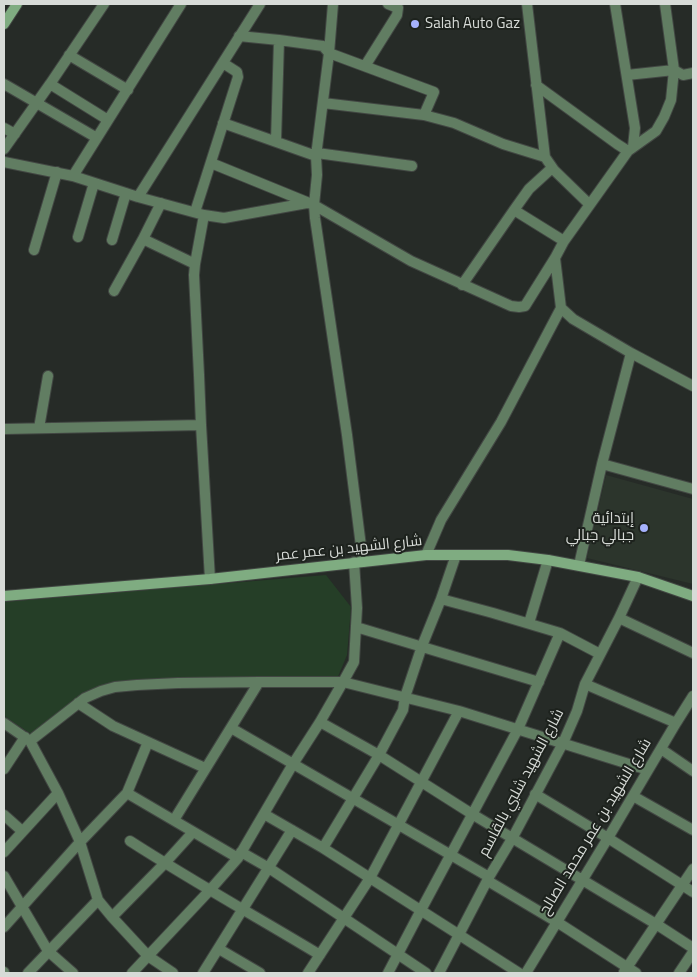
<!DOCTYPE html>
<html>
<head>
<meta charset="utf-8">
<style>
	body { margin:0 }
	#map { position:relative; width:697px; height:977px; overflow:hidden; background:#262b27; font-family:"Titillium Web",sans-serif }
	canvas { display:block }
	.frame { position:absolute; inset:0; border:5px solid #d7dbd7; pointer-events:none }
</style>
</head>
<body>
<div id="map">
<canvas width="697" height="977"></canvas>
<div class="frame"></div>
</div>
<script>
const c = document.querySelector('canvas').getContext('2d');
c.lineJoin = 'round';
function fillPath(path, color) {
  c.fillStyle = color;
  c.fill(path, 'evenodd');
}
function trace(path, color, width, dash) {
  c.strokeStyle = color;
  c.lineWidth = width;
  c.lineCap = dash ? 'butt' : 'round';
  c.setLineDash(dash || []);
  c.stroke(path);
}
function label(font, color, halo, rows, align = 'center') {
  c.font = font + ' "Titillium Web",Cairo,sans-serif';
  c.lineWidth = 4;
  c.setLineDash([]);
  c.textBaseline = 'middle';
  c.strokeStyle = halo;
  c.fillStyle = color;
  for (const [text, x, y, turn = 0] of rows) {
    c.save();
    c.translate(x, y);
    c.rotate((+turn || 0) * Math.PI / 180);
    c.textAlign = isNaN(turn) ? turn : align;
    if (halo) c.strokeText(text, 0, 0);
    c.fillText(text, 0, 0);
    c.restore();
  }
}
const built = new Path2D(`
	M606 475 693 499V584L587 558Z`);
const green = new Path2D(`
	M326 575 351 607 347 655 337 679 100 688 31 734 4 716V602Z`);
const street = new Path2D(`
	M333 4 329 53 316 156 317 175 314 205 411 261 511 306 519 307 525 306 555 258 564 241 628 151 656 131 664 117 671 100 674 70 665 4
	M527 4 545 157 554 170 589 204
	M615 4 635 128 633 147
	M239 36 279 40 323 46 329 53 434 92 424 115 323 103
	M69 55 128 90
	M365 66 397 15 398 8 388 4
	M627 75 674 70 683 75 693 73
	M4 84 97 138
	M50 84 108 120
	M536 85 617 144 628 151
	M424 115 454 123 503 144 545 157
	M223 123 316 156
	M4 128 15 134
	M276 141 279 40
	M4 149 50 84 104 4
	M317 153 412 166
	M4 162 73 176 138 197 204 215 195 264 194 275 199 375 201 425 210 579
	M211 163 314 205 315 218 347 435 363 562
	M73 176 181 4
	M138 197 260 4
	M514 210 564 241
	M195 212 238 77 237 72 223 63
	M204 215 224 218 307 203
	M78 237 94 183
	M143 239 161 203
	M112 240 126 193
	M34 250 57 172
	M462 285 514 210 529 189 552 168
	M114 291 143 239 195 264
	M561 308 573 319 631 353 693 386
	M39 428 48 376
	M4 429 201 425
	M602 464 693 489
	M426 555 441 520 501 422 561 308 555 258
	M579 565 602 464 631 353
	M441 599 493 613 560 633 600 654
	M619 618 693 653
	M529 623 548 560
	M356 627 539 682
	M585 684 676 723
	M78 703 113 726 205 768
	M320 722 379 755 472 814 656 924 693 948
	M4 723 30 741 58 793 80 842 98 900 112 917 148 956 173 973
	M231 728 489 877
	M30 741 85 698 101 691 115 687 137 685 178 683 259 682H343L459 711 648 770
	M661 749 693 771
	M4 769 25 737
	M127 793 148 742
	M535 794 608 838 693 892
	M633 796 693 830
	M264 814 323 848 519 973
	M4 815 22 831
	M174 820 259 682
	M130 841C192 881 257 917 320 955
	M323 848 379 755 403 710 405 697 422 646 441 599 456 555
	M4 852 58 793
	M241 852 269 868 426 973
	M4 876 48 951 73 973
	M488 881 557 922 636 973
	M112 917 165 863 193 832
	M4 927 80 842 127 793 238 858
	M219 949 260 973
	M4 972V973
	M624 972 693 869
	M28 973 98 900
	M132 973 210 890 238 858 293 764 320 722 343 682 354 662 357 608 354 562
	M203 973 292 830
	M308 973 370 878 459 711
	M388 973 421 910 518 729 560 633
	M439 973 489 877 513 837 563 743 577 711 585 684 619 618 638 577
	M526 973 608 838 676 723 693 696
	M679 973 693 952`);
const secondary = new Path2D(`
	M4 24 17 4
	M4 596 210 579 426 555H508L548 560 638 577 693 596`);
const markers = [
	[415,24,5,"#a5b1fc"],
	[644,528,5,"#a5b1fc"]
];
const poiNames = [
	["Salah Auto Gaz",425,24],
	["إبتدائية",634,519,"right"],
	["جبالي جبالي",634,536,"right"]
];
const streetNames = [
	["شارع الشهيد بن عمر عمر",349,549,-6],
	["شارع الشهيد شلبي بالقاسم",522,783,-62],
	["شارع الشهيد بن عمر محمد الصالح",596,827,-59]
];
fillPath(built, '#2c352c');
fillPath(green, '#253e27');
trace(street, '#424743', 12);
trace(secondary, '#424743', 12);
trace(street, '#617d62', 10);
trace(secondary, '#7fac81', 10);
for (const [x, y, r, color] of markers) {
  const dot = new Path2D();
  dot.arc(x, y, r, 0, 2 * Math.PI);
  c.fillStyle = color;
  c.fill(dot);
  trace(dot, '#1d221d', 2);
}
label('15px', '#d7dbd7', '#1d221d', poiNames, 'left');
label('15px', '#d7dbd7', '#1d221d', streetNames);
</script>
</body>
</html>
